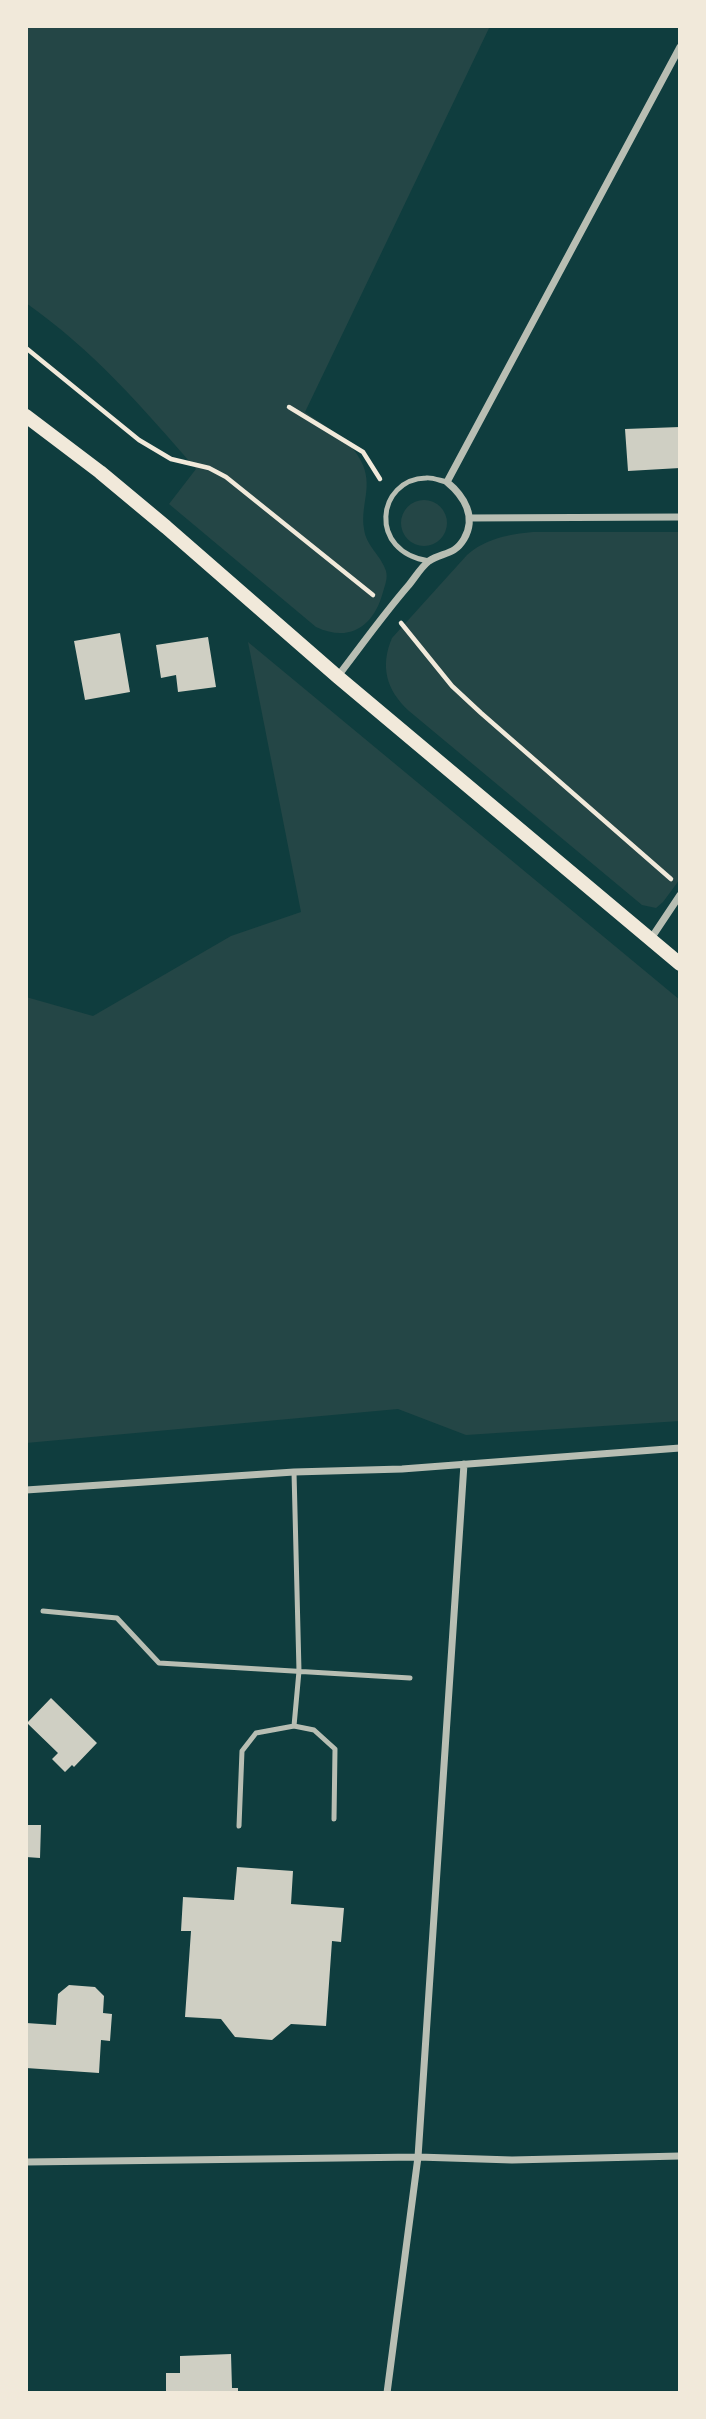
<!DOCTYPE html>
<html>
<head>
<meta charset="utf-8">
<style>
	body { margin:0 }
	#map { position:relative; width:706px; height:2419px; overflow:hidden; background:#0f3d3e; font-family:"Public Sans",sans-serif }
	canvas { display:block }
	.frame { position:absolute; inset:0; border:28px solid #f1e9da; pointer-events:none }
</style>
</head>
<body>
<div id="map">
<canvas width="706" height="2419"></canvas>
<div class="frame"></div>
</div>
<script>
const c = document.querySelector('canvas').getContext('2d');
c.lineJoin = 'round';
function fillPath(path, color) {
  c.fillStyle = color;
  c.fill(path, 'evenodd');
}
function trace(path, color, width, dash) {
  c.strokeStyle = color;
  c.lineWidth = width;
  c.lineCap = dash ? 'butt' : 'round';
  c.setLineDash(dash || []);
  c.stroke(path);
}
const green = new Path2D(`
	M26 26H490L305 412C325 427 349 437 361 461 374 486 360 504 364 529 366 546 381 555 386 571 388 578 385 585 383 592 374 626 350 643 316 627L169 504 196 469C143 408 93 350 26 303Z
	M401 523a23 23 0 1 1 46 0a23 23 0 1 1-46 0Z
	M533 532H680V879L663 902 656 908 642 905 409 711C386 690 380 666 392 638L467 555C485 539 509 534 533 532Z
	M248 642 680 1000V1421L466 1435 398 1409 26 1443V997L93 1016 231 936 301 912Z`);
const building = new Path2D(`
	M680 427V468L628 471 625 429Z
	M120 633 130 692 85 700 74 641Z
	M208 637 216 687 178 692 176 675 161 678 156 645Z
	M51 1698 97 1743 74 1767 72 1765 65 1772 52 1759 58 1753 27 1723Z
	M26 1825H41L40 1858 26 1857Z
	M237 1867 293 1871 291 1904 344 1908 341 1942 332 1941 326 2026 291 2024 272 2040 235 2037 221 2019 185 2017 191 1931H181L183 1897 234 1900Z
	M69 1985 95 1987 104 1996 103 2013 112 2014 110 2041 101 2040 99 2073 26 2068V2023L56 2025 58 1994Z
	M231 2354 232 2388H238V2393H166V2373H180V2356Z`);
const path = new Path2D(`
	M26 348 139 440 171 459 209 468 226 477 373 595
	M289 407 363 452 380 479
	M401 623 452 686 481 713 671 879`);
const service = new Path2D(`
	M429 561C367 552 377 479 426 478 432 477 441 481 447 482
	M294 1472 299 1671 294 1726 314 1730 335 1749 334 1819
	M43 1611 117 1618 159 1663 410 1678
	M239 1826 242 1751 256 1733 294 1726`);
const minor = new Path2D(`
	M469 518 680 517
	M338 676C361 646 383 615 408 586 414 579 421 567 429 561 442 552 454 556 464 539 477 517 464 496 447 482L680 47
	M650 940 680 895
	M26 1490 294 1472 402 1469 680 1448
	M26 2162 418 2157 512 2160 680 2156
	M387 2393 418 2157 464 1464`);
const secondary = new Path2D(`
	M26 416 100 472 166 527 338 677 680 964`);
fillPath(green, '#244646');
fillPath(building, '#cfcfc3');
trace(path, '#f1e9da', 4.5);
trace(service, '#b8beb3', 5);
trace(minor, '#b8beb3', 7);
trace(secondary, '#f1e9da', 14);
</script>
</body>
</html>
